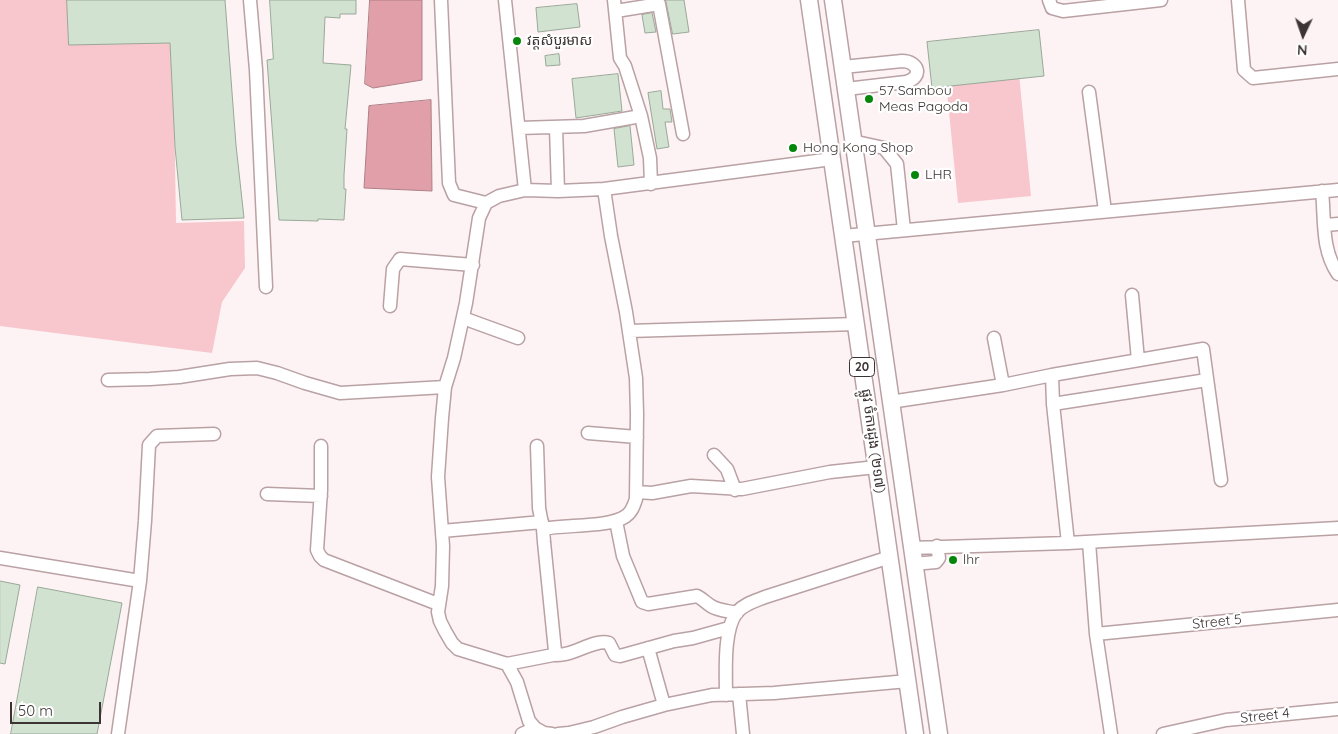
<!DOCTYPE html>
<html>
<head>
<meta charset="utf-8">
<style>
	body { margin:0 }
	#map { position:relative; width:1338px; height:734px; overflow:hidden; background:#fdf3f4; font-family:Quicksand,sans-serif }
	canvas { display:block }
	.north { position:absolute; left:1278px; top:10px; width:50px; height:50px; -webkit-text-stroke:4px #fff; paint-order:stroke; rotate:183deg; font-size:14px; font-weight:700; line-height:20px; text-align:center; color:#3c3334 }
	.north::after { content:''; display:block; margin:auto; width:18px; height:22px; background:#3c3334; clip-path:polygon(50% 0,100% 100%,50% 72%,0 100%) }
	.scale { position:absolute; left:10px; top:702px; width:91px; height:22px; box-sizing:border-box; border:2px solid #3c3334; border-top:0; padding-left:6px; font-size:15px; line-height:18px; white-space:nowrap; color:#3c3334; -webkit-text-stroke:4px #fff; paint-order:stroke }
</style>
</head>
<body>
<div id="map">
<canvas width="1338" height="734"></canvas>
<div class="north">N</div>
<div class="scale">50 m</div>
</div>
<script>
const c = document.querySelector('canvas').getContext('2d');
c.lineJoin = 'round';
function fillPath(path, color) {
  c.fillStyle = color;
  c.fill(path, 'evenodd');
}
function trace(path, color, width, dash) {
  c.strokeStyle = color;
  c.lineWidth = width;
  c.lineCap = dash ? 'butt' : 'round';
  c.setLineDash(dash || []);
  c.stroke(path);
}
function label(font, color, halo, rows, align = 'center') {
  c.font = font + ' Quicksand,"Noto Sans Khmer",sans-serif';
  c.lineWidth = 4.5;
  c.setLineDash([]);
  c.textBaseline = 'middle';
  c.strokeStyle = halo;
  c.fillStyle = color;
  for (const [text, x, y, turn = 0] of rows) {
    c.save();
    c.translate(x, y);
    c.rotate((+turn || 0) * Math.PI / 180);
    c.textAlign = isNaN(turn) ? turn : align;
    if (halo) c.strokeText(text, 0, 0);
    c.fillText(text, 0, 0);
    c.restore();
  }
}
const green = new Path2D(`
	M0 0H70L173 38 176 223 244 221 245 268 222 302 212 353 0 326Z
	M1019 74 1031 196 958 203 946 81Z`);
const water = new Path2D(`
	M370 0H422V80L373 88 365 84Z
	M431 100 432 191 364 188 369 106Z`);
const building = new Path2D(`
	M67 0H225L236 145 244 218 182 220 175 147 170 43 69 45Z
	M270 0H356V14H340V18L325 17 323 63 351 65 345 129H347L344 175V189H346L344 220 318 219V221L279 220 267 60 273 59Z
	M666 0H684L689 32 673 34Z
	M577 4 580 27 538 32 536 8Z
	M652 13 656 32 645 33 642 15Z
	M1039 30 1044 76 932 88 927 42Z
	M559 54 560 65 546 66 545 56Z
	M618 74 622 111 576 118 572 79Z
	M661 91 663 109H670L672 122H665L669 147 657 149 648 93Z
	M630 126 634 165 618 167 614 129Z
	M0 581 20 585 5 664 0 663Z
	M38 587 122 603 97 734H11Z`);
const minor = new Path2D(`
	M250 0 256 70 266 287
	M441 0 449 183 454 195 486 203
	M505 0 525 190
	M614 0 620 58 625 66 641 116
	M1049 0 1052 8 1063 11 1161 0
	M1238 0 1244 70 1253 78 1338 69
	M616 11 659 4 683 134
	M843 67 902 61C918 61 924 77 906 82L846 89
	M1089 92 1105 211
	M556 127 558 191
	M519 128 584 126 641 116 650 158 651 184
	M852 141 884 148 897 164 904 230
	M1322 191C1325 220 1321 249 1338 274
	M1325 225 1338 224
	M843 236 1338 190
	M1132 295 1138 360
	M390 306 393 269 400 259 473 265
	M463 318 518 338
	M629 331 856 324
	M994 338 1003 385
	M1052 375 1203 349 1221 480
	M108 380 150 379 179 377 230 369 257 368 277 373 305 383 340 393 445 387
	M890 402 1003 385 1052 375 1053 404 1068 543
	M1053 404 1207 380
	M588 433 637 437
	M321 446V490L317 550 320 556 324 560 438 604
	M714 455 727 469 735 490
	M637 492 652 493 691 486 742 489 830 472 876 467
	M267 494 321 496
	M616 521 623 556 642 602 648 604 697 596C703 599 706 603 711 606 719 611 729 611 737 613
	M543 529C565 524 609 528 626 516 632 512 634 505 636 499L637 414 636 378 626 312 611 236 604 189
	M442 531 542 522
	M1089 542 1096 634 1111 734
	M911 548 1068 543 1338 528
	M0 558 140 581
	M913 564 936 562 939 558 937 546
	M1096 634 1338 610
	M648 648 664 705
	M553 655C557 655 561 655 565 654 578 652 597 639 609 643L615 655 620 656 674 641 693 638 729 628
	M507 664 553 655 555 651 544 542 543 529 539 508 537 446
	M739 694 743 734
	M726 695C726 672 723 630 737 612 744 604 755 601 765 597L890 557
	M118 734 140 581 145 521 149 445 157 436 214 434
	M522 734 535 728
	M552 734 544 733 535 728 529 721 517 682 507 664 458 649 452 643 445 631 440 621 438 612 442 586 443 546 438 477 442 418 445 387 454 358 466 303 479 218 486 203 499 196 525 190 558 191 604 189 832 159
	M558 734 569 733 594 727 622 717 664 705 712 695 774 693 908 681
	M1163 734 1226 720 1338 709`);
const major = new Path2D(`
	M809 0 915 734
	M833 0 939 734`);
const markers = [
	[517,41,5,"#06870c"],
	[869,99,5,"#06870c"],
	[793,148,5,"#06870c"],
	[915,175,5,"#06870c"],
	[953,560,5,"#06870c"]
];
const shields = [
	[862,367,25]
];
const shieldNames = [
	["20",862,367]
];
const poiNames = [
	["វត្តសំបួរមាស",527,41],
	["57 Sambou",879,91],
	["Meas Pagoda",879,107],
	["Hong Kong Shop",803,148],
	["LHR",925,175],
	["lhr",963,560]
];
const streetNames = [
	["ផ្លូវ ចំការដូង (២១៧)",873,441,82],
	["Street 5",1217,622,-6],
	["Street 4",1265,716,-6]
];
fillPath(green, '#f8c6cd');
fillPath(water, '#e09fa9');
trace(water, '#af7f86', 1);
fillPath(building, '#d2e2d1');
trace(building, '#99a898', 1);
trace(minor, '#b9a1a4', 15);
trace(major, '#b9a1a4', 19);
trace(minor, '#fff', 12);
trace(major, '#fff', 16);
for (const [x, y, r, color] of markers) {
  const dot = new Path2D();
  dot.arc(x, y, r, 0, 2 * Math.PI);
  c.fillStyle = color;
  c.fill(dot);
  trace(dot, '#fff', 2);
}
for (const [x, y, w] of shields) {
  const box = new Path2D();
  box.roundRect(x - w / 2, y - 9.5, w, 19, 4);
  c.fillStyle = '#fff';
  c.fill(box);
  trace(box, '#3c3334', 1);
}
label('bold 12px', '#3c3334', null, shieldNames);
label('14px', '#3c3334', '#fff', poiNames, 'left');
label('14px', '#3c3334', '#fff', streetNames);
</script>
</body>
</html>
